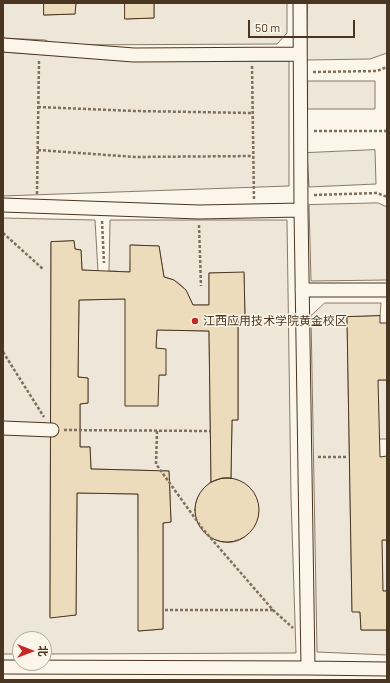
<!DOCTYPE html>
<html>
<head>
<meta charset="utf-8">
<style>
	body { margin:0 }
	#map { position:relative; width:390px; height:683px; overflow:hidden; background:#fbf6e9; font-family:Barlow,"Noto Sans SC",sans-serif }
	canvas { display:block }
	.frame { position:absolute; inset:0; border:4px solid #4a3520; pointer-events:none }
	.north { position:absolute; left:12px; top:631px; width:40px; height:40px; box-sizing:border-box; background:#fbf6e9; border:1px solid #b4a999; border-radius:50%; rotate:90deg; font-size:11px; font-weight:700; line-height:16px; text-align:center; color:#4a3520 }
	.north::after { content:''; display:block; margin:auto; width:14px; height:18px; background:#c62828; clip-path:polygon(50% 0,100% 100%,50% 72%,0 100%) }
	.scale { position:absolute; left:248px; top:20px; width:107px; height:18px; box-sizing:border-box; border:2px solid #4a3520; border-top:0; padding-left:5px; font-size:12px; line-height:14px; white-space:nowrap; color:#4a3520; -webkit-text-stroke:3px #fbf6e9; paint-order:stroke }
</style>
</head>
<body>
<div id="map">
<canvas width="390" height="683"></canvas>
<div class="frame"></div>
<div class="north">北</div>
<div class="scale">50 m</div>
</div>
<script>
const c = document.querySelector('canvas').getContext('2d');
c.lineJoin = 'round';
function fillPath(path, color) {
  c.fillStyle = color;
  c.fill(path, 'evenodd');
}
function trace(path, color, width, dash) {
  c.strokeStyle = color;
  c.lineWidth = width;
  c.lineCap = dash ? 'butt' : 'round';
  c.setLineDash(dash || []);
  c.stroke(path);
}
function label(font, color, halo, rows, align = 'center') {
  c.font = font + ' Barlow,"Noto Sans SC",sans-serif';
  c.lineWidth = 3;
  c.setLineDash([]);
  c.textBaseline = 'middle';
  c.strokeStyle = halo;
  c.fillStyle = color;
  for (const [text, x, y, turn = 0] of rows) {
    c.save();
    c.translate(x, y);
    c.rotate((+turn || 0) * Math.PI / 180);
    c.textAlign = isNaN(turn) ? turn : align;
    if (halo) c.strokeText(text, 0, 0);
    c.fillText(text, 0, 0);
    c.restore();
  }
}
const green = new Path2D(`
	M3 3H44V15L75 14 76 3H125L126 19 154 18V3H287V33L277 44 56 45 45 40 3 38Z
	M308 3H387V53L370 59 307 60Z
	M3 52 134 61H289V186L3 196Z
	M308 81H375V109H308Z
	M375 150 376 184 309 187 307 153Z
	M378 203 387 207V280L311 281 309 205Z
	M3 218 95 220 98 271 82 270 81 250 75 249 74 241 51 242 50 617 76 615 77 493 138 494 139 631 163 629V523L171 522 169 471 91 469 90 447H80V404L88 403V378L78 377 79 300 125 299 159 375H166L156 348 157 330 209 331 211 482C169 513 220 565 250 532 257 524 260 514 258 504 255 489 245 482 231 478L232 420H238V318H245L244 273H209V305H193C186 290 182 281 164 277L159 246 131 245 130 272 109 271 110 220H287L291 497 296 653 44 654V639H20V654H3Z
	M325 303H381L380 316 347 317 352 611 360 612 361 630H387V655L317 652 311 316Z
	M378 380H387V439H379Z
	M382 540H387V591H383Z`);
const building = new Path2D(`
	M44 3H76L75 14 44 15Z
	M125 3H154V18L125 19Z
	M74 241 75 249 81 250 82 270 130 272V245L159 246 164 277 174 280 186 290 193 305H209V273L244 272 245 318H238V420H232L231 478H222L211 482 209 331 157 330 156 348 166 349V375H159L158 406H125V299L79 300 78 377 88 378V403L80 404V447H90L91 469 169 471 171 522 163 523V629L138 631V494L77 493 76 615 50 618 51 242Z
	M380 316V323H387V380H378L380 457 387 456V540H382L383 591H387V630H361L360 612H352L347 317Z
	M195 510a32 32 0 1 1 64 0a32 32 0 1 1-64 0Z`);
const path = new Path2D(`
	M252 66 254 199
	M313 72 377 71 387 67
	M38 107 134 111 253 113
	M314 131H387
	M38 150 135 157 253 156
	M37 194 39 61
	M314 195 377 193 387 197
	M102 221 104 263
	M199 225 201 286
	M3 233 43 269
	M3 352 44 417
	M64 430 210 431
	M157 431 156 464 202 528 273 610 293 628
	M386 447H387
	M318 457H348
	M165 610H273`);
const street = new Path2D(`
	M300 3 301 210 308 668
	M3 45 134 55 300 54
	M3 205 199 212 301 210
	M302 290H387
	M3 428 52 430
	M3 667 308 668 387 669`);
const markers = [
	[195,321,4,"#c62828"]
];
const poiNames = [
	["江西应用技术学院黄金校区",203,321]
];
fillPath(green, '#ede6d9');
trace(green, '#887966', 1);
fillPath(building, '#ecdcbc');
trace(building, '#4a3520', 1);
trace(street, '#4a3520', 15);
trace(path, '#7f6f5c', 2.5, [3, 2]);
trace(street, '#fbf6e9', 13);
for (const [x, y, r, color] of markers) {
  const dot = new Path2D();
  dot.arc(x, y, r, 0, 2 * Math.PI);
  c.fillStyle = color;
  c.fill(dot);
  trace(dot, '#fbf6e9', 1.5);
}
label('12px', '#4a3520', '#fbf6e9', poiNames, 'left');
</script>
</body>
</html>
